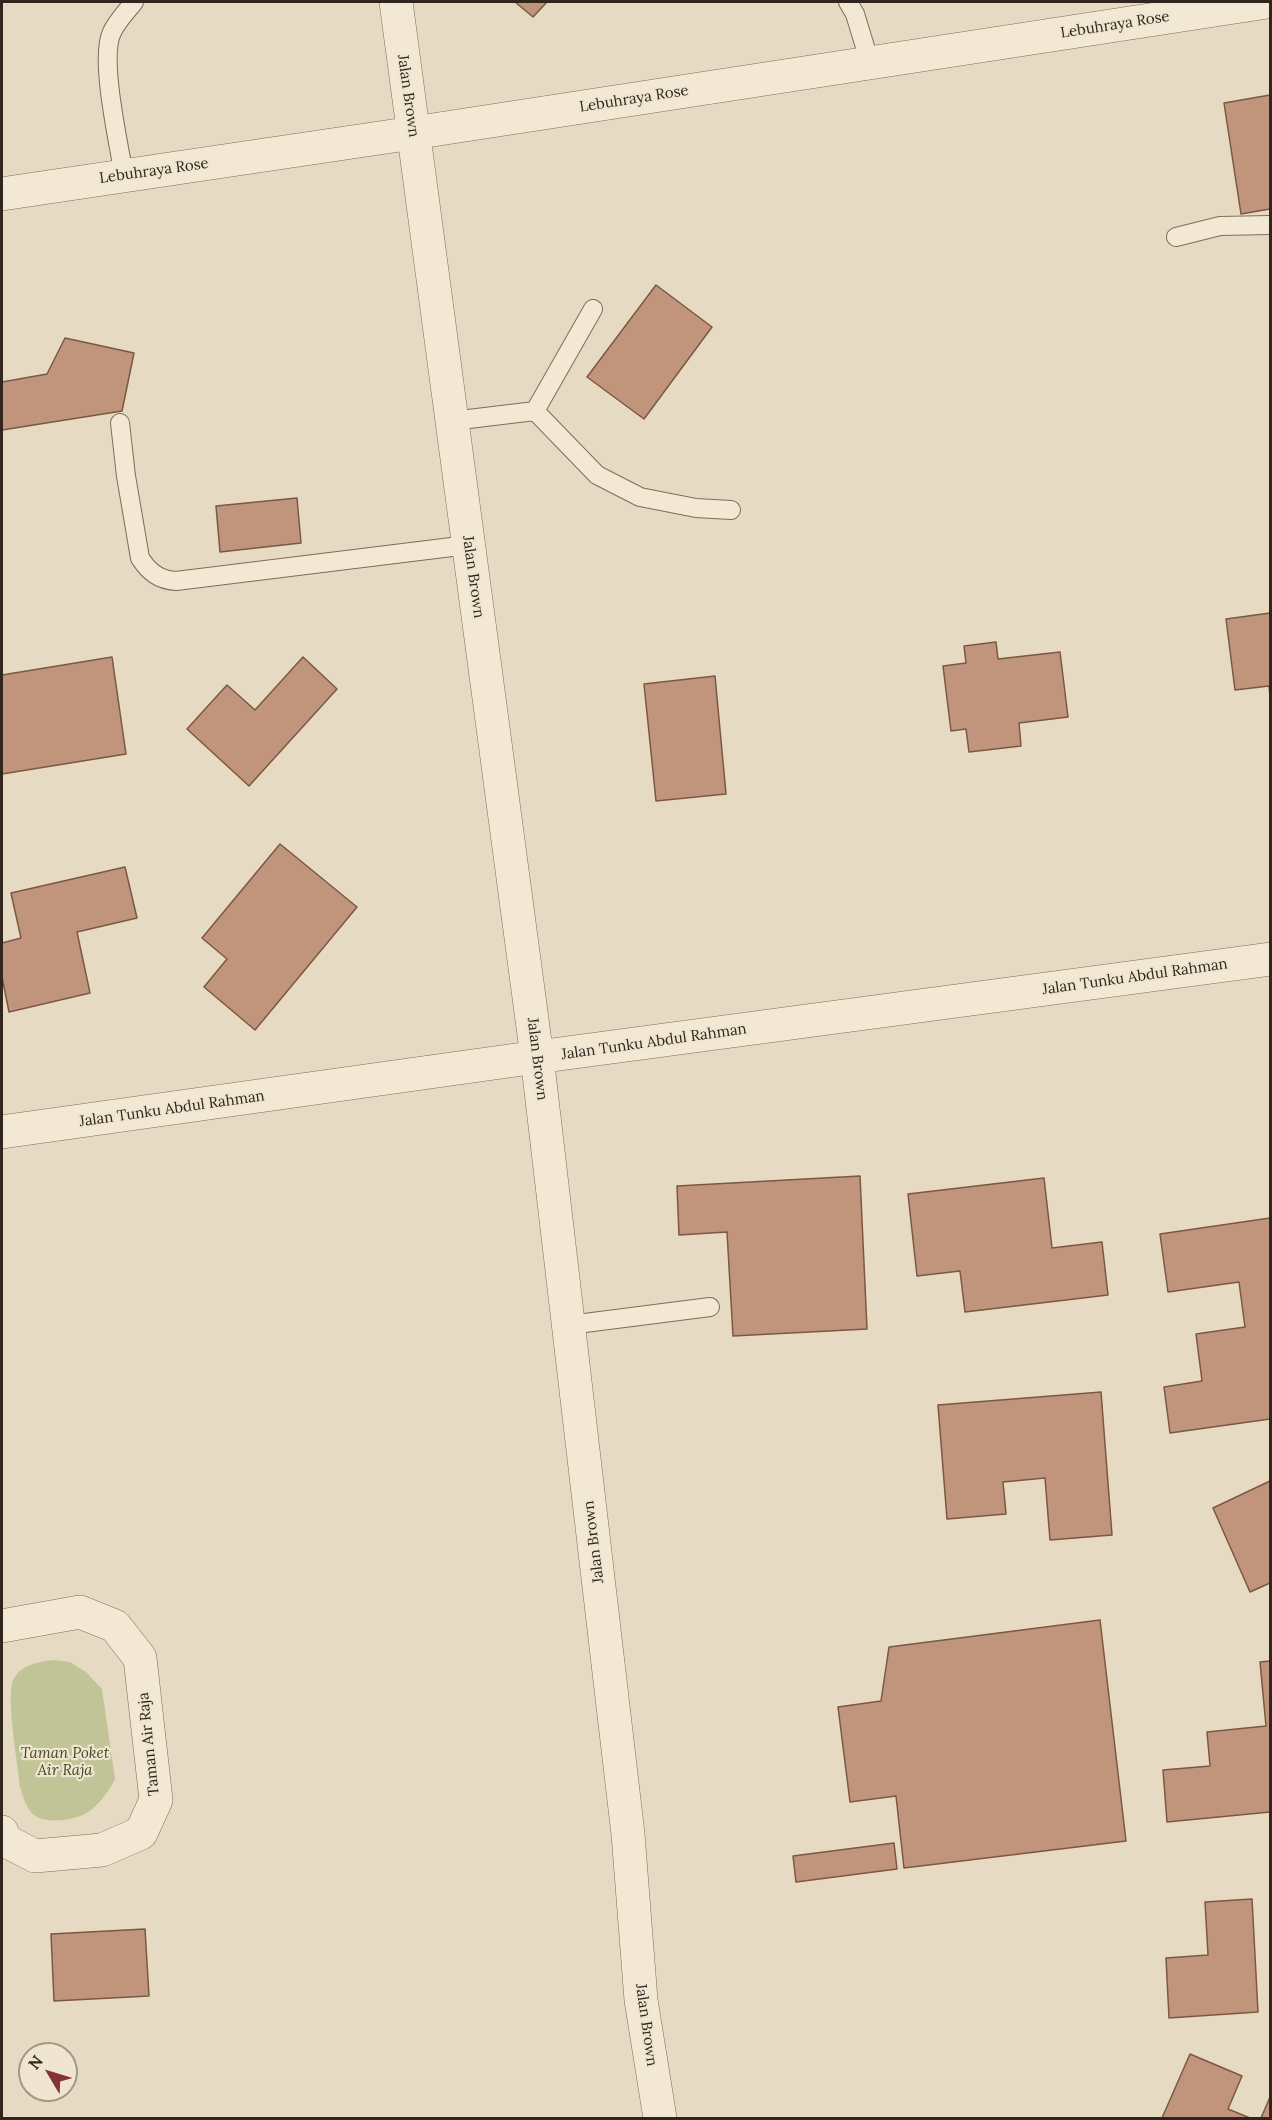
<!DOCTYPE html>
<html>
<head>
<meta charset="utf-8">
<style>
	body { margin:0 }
	#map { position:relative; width:1272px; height:2120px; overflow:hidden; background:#e7dac2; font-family:Lora,serif }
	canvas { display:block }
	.frame { position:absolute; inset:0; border:3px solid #30261e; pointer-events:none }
	.north { position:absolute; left:18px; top:2042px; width:60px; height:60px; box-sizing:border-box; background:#f0e5d0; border:2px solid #a39989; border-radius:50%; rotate:308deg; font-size:16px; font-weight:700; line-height:24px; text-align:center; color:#30261e }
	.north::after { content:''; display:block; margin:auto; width:21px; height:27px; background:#863338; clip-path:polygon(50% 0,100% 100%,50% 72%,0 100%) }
</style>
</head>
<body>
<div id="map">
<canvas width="1272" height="2120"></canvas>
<div class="frame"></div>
<div class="north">N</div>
</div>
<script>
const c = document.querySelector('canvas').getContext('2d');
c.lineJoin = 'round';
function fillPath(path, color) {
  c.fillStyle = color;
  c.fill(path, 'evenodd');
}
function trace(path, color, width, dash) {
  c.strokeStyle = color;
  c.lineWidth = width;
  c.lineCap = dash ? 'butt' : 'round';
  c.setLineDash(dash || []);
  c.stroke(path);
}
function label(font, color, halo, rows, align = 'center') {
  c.font = font + ' Lora,serif';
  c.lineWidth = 4.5;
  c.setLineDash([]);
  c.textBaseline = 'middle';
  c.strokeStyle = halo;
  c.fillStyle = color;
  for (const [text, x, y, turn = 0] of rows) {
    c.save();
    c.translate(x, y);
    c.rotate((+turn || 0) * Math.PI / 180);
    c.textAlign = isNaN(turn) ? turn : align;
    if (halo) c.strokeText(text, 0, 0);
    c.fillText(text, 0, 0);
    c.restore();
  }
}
const green = new Path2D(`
	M53 1660 70 1662 86 1672 102 1689 115 1779C109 1791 98 1807 85 1814 73 1820 48 1824 35 1816 27 1810 23 1797 20 1787 18 1766 6 1697 13 1680 20 1665 39 1662 53 1660Z`);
const building = new Path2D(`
	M515 2H547L533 17Z
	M1270 95V209L1241 214 1224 103Z
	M656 285 712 327 644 419 587 377Z
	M65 338 134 353 122 411 2 430V382L47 374Z
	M297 498 301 543 220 552 216 506Z
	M1270 613V696L1269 686 1235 690 1226 619Z
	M996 642 998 659 1060 652 1068 717 1019 723 1021 746 969 752 966 729 951 731 943 666 966 663 964 646Z
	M112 657 126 754 2 774V675Z
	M303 657 337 689 249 786 187 729 227 685 255 710Z
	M715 676 726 794 656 801 644 684Z
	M280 844 357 907 255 1030 204 987 227 959 202 938Z
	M125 867 137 918 77 932 90 993 9 1012 2 977V943L21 938 11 893Z
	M860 1176 867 1329 733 1336 727 1232 679 1235 677 1186Z
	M1044 1178 1052 1248 1102 1242 1108 1295 965 1312 960 1271 917 1276 908 1194Z
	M1270 1218V1419L1170 1433 1164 1387 1202 1381 1196 1334 1245 1327 1239 1282 1168 1292 1160 1234Z
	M1101 1392 1112 1535 1050 1540 1045 1478 1003 1482 1006 1514 947 1519 938 1405Z
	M1270 1481V1583L1250 1592 1213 1508Z
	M1100 1620 1126 1841 904 1868 896 1796 850 1802 838 1707 881 1701 889 1647Z
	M1270 1661V1812L1167 1822 1163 1770 1210 1766 1207 1732 1266 1726 1260 1662Z
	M894 1843 897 1869 796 1882 793 1856Z
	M1252 1899 1258 2012 1169 2018 1166 1958 1208 1955 1205 1902Z
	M145 1929 149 1996 54 2001 51 1934Z
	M1190 2054 1242 2076 1228 2109 1250 2118H1162Z
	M1270 2097V2118H1261Z`);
const lane = new Path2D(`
	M848 2 855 14 870 63
	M124 176C119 144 99 58 112 32 117 21 127 11 134 2
	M1176 237 1220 226 1270 225
	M535 411 597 475 640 497 696 508 731 510
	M452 421 535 411 593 309
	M120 423 126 476 140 558C149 572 159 580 176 581L468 545
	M569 1325 710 1307`);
const street = new Path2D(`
	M396 2 537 1057 628 1834 641 2000 660 2118
	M2 194 413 133 1267 2
	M2 1132 537 1057 1270 959
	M2 1626 80 1612 115 1626 140 1658 156 1800 141 1833 102 1850 35 1856 4 1840 2 1832`);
const streetNames = [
	["Lebuhraya Rose",1115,25,-9],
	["Jalan Brown",408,96,82],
	["Lebuhraya Rose",634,99,-9],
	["Lebuhraya Rose",154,171,-8],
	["Jalan Brown",473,577,82],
	["Jalan Tunku Abdul Rahman",1135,977,-8],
	["Jalan Tunku Abdul Rahman",654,1042,-8],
	["Jalan Brown",537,1059,83],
	["Jalan Tunku Abdul Rahman",172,1109,-8],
	["Jalan Brown",594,1542,-97],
	["Taman Air Raja",149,1744,-96],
	["Jalan Brown",646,2025,82]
];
const parkNames = [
	["Taman Poket",65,1754],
	["Air Raja",65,1771]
];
fillPath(green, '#c1c497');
fillPath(building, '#c1957c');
trace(building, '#7b5744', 1.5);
trace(lane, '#7f6c5b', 20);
trace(street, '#7f6c5b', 34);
trace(lane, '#f3e8d4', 18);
trace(street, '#f3e8d4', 33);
label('15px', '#30261e', '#f0e5d0', streetNames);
label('italic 15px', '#434a27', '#f0e5d0', parkNames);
</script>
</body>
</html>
